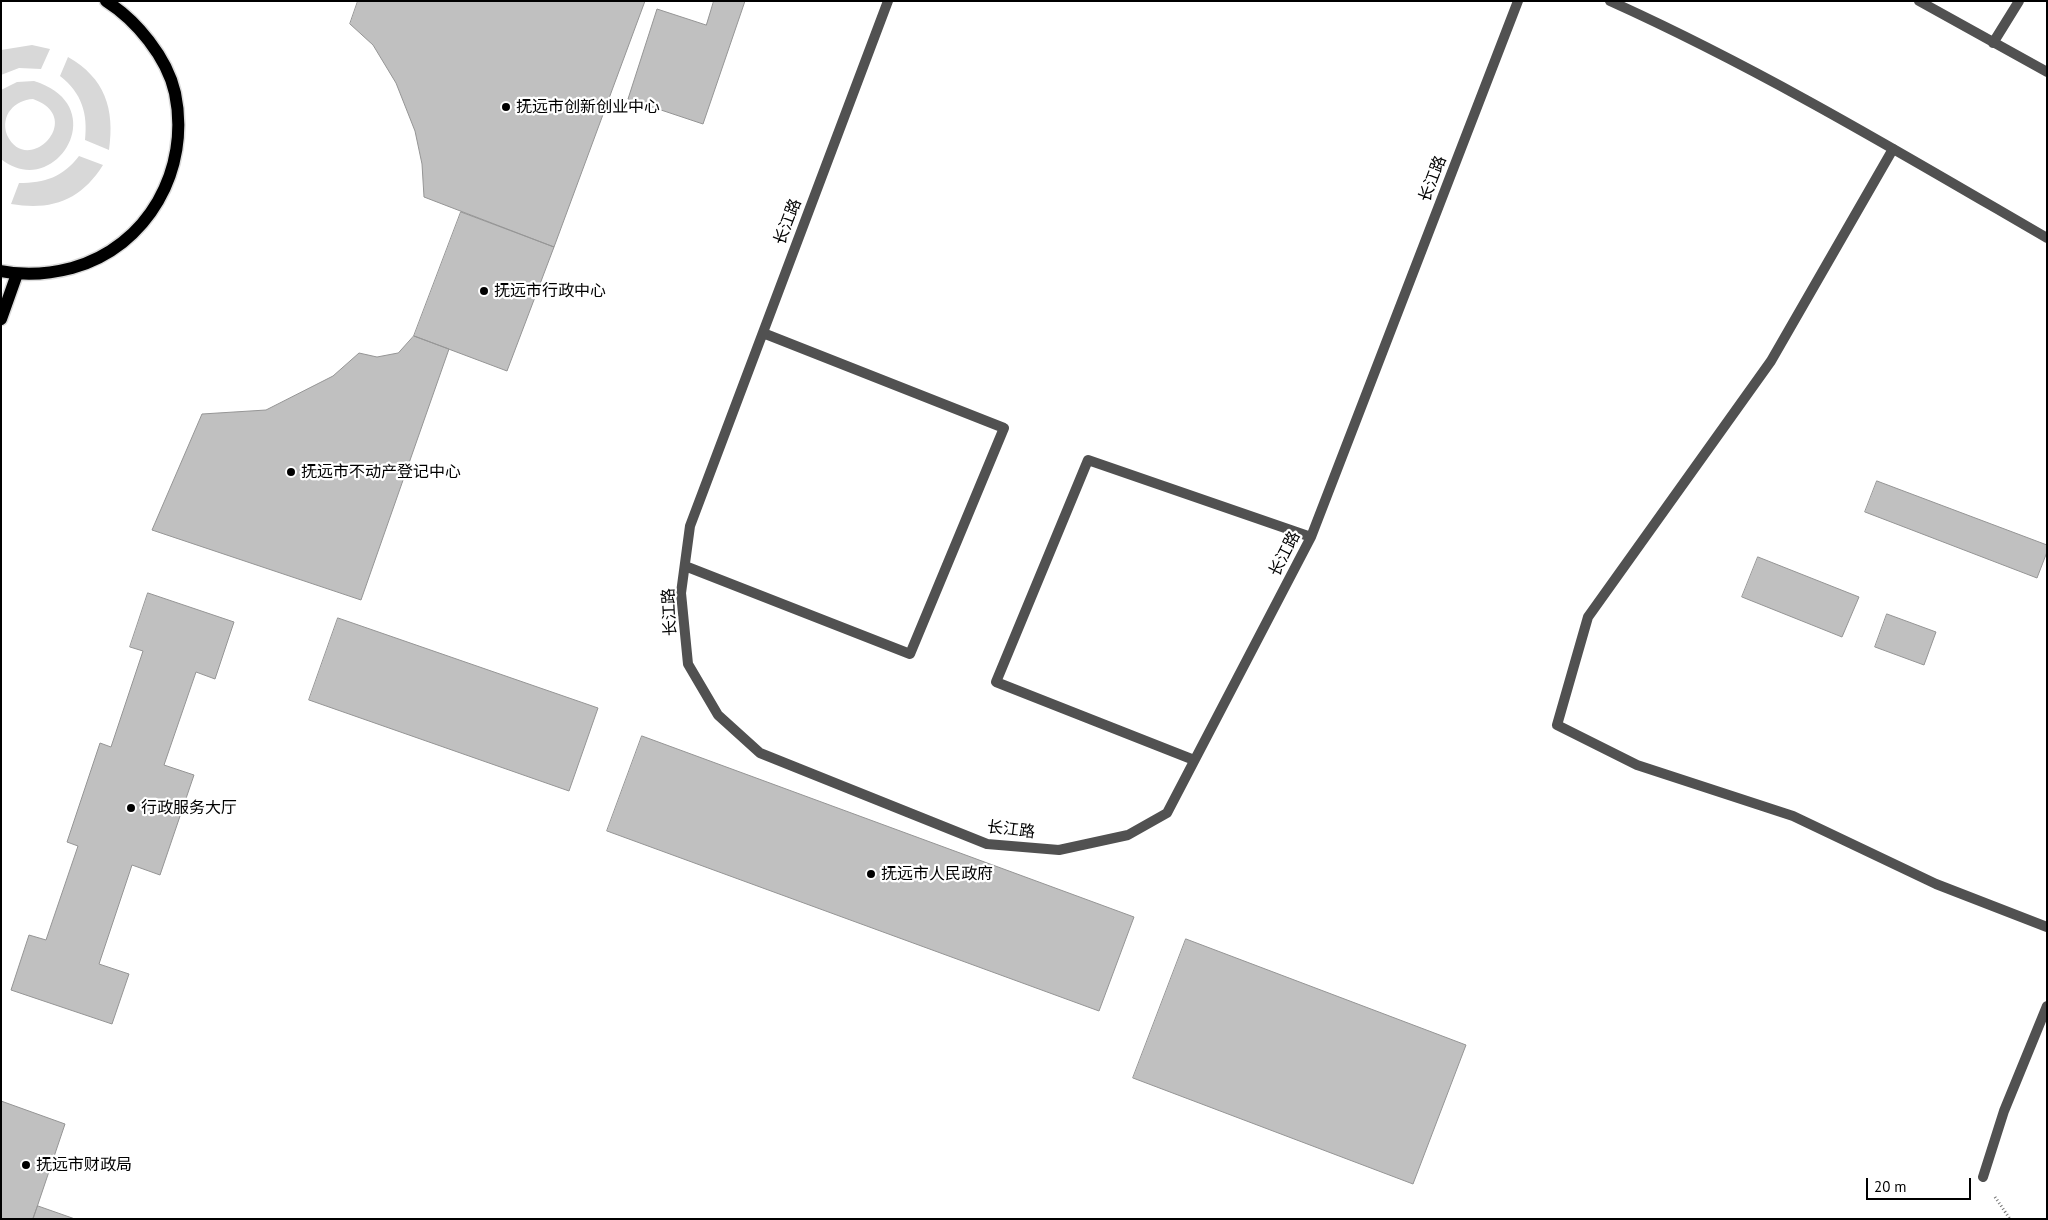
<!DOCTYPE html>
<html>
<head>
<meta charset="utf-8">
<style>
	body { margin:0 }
	#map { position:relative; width:2048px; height:1220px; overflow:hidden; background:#fff; font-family:"PT Sans",sans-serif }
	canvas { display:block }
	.frame { position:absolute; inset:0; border:2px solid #000; pointer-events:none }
	.scale { position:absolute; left:1866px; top:1178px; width:105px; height:22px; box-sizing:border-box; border:2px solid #000; border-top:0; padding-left:6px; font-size:15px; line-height:18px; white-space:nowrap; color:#000; -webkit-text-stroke:4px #fff; paint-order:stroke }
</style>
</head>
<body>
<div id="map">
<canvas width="2048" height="1220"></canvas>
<div class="frame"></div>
<div class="scale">20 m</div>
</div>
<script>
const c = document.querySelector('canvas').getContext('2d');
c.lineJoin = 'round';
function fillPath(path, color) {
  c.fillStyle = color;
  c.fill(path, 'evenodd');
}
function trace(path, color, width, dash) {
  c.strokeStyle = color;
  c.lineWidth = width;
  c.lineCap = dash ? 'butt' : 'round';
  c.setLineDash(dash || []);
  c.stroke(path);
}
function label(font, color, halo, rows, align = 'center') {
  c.font = font + ' "PT Sans","Noto Sans SC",sans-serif';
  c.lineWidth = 4.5;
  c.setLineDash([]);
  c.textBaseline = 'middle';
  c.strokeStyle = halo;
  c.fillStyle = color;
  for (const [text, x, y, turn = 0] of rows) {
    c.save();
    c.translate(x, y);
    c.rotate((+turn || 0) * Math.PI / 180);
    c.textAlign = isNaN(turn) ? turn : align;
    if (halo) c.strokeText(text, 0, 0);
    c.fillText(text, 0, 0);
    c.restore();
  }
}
const green = new Path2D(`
	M32 45 50 49 41 69 19 68 1 75V50Z
	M68 57C105 78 115 109 109 150L85 140C88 114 82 93 60 76Z
	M34 81C115 106 54 202 1 159V90L17 82ZM33 99C87 118 27 178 7 135 0 115 15 100 33 99Z
	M79 156 103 165C81 200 52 211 11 204L19 183C45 183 63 177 79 156Z`);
const building = new Path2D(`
	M358 1H645L554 247 424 197 422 164 415 131 396 83 373 45 350 24Z
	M714 1H745L703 124 628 99 657 9 706 25Z
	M461 212 554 247 507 371 414 336Z
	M414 336 449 349 361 600 152 530 202 414 266 410 333 376 359 353 377 357 398 353Z
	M1877 481 2047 545V552L2037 578 1865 512Z
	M1758 557 1859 597 1842 637 1742 597Z
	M148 593 234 622 215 679 196 672 164 765 194 775 160 875 132 865 99 964 129 974 112 1024 11 990 29 935 46 940 78 846 67 842 100 743 111 747 143 651 130 647Z
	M1887 614 1936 632 1924 665 1875 647Z
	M338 618 598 708 569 791 309 700Z
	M642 736 1134 917 1099 1011 607 831Z
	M1186 939 1466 1045 1413 1184 1133 1078Z
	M1 1101 65 1124 33 1219H1Z
	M38 1206 75 1219H33Z`);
const path = new Path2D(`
	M1995 1197 2010 1219`);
const service = new Path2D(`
	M888 1 690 526 681 593 688 664 718 715 760 753 987 844 1059 850 1128 835 1167 813 1311 537 1518 1
	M1919 1 2047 72
	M1993 43 2019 1
	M1893 149 1771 361 1588 617 1557 725 1637 765 1793 816 1936 884 2047 927
	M685 566 910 654 1004 428 763 333
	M1194 760 996 682 1088 460 1311 537
	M1983 1177 2004 1111 2047 1006`);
const tertiary = new Path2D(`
	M1610 1C1761 69 1904 155 2047 238`);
const primary = new Path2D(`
	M1 271C25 276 49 274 72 268 148 247 191 169 175 93 167 57 136 20 106 1
	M1 319 17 274`);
const markers = [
	[506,107,5,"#000"],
	[484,291,5,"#000"],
	[291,472,5,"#000"],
	[131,808,5,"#000"],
	[871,874,5,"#000"],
	[26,1165,5,"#000"]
];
const poiNames = [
	["抚远市创新创业中心",516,107],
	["抚远市行政中心",494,291],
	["抚远市不动产登记中心",301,472],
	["行政服务大厅",141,808],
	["抚远市人民政府",881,874],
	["抚远市财政局",36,1165]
];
const streetNames = [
	["长江路",1433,179,-69],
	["长江路",788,222,-69],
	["长江路",1285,554,-63],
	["长江路",670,612,-93],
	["长江路",1011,830,7]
];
fillPath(green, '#d8d8d8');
fillPath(building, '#c0c0c0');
trace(building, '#959595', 1);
trace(primary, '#dbdbdb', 15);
trace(path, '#737373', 3, [1, 2.5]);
trace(service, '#515151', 10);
trace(tertiary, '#515151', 10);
trace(primary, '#000', 12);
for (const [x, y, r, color] of markers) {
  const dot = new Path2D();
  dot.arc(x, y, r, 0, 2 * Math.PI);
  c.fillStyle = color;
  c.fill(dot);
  trace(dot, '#fff', 2);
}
label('16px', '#000', '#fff', poiNames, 'left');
label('16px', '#000', '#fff', streetNames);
</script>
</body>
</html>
